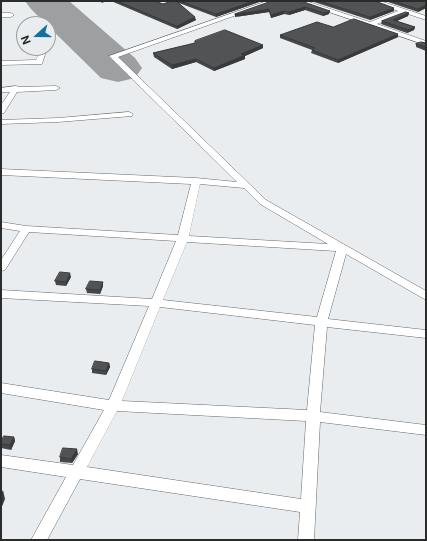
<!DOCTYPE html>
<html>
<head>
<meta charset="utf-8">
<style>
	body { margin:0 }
	#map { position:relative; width:427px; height:541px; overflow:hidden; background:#eaedef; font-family:Inter,sans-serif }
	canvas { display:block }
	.frame { position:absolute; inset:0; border:2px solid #2a2b2b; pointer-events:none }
	.north { position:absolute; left:16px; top:16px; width:40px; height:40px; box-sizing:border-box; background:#eaedef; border:1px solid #9d9fa1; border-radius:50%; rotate:249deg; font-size:11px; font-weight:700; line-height:16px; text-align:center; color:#2a2b2b }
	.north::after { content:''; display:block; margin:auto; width:14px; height:18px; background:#11719f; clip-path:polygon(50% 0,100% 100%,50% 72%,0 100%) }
</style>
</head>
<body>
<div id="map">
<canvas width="427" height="541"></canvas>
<div class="frame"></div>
<div class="north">N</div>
</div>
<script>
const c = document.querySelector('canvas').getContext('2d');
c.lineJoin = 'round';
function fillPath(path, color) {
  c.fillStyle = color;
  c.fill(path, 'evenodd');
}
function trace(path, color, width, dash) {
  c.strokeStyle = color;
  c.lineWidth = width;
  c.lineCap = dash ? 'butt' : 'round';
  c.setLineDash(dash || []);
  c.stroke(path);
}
const runway = new Path2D(`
	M25 1H69L135 58 142 68 135 78 118 82 101 78 48 26V24H46L31 9Z`);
const minor = new Path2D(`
	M267 1H276L118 57 266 200 426 291V300L346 254 328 319 426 330V338L327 327 320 412 426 425V435L320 422 314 540H298L300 512 80 479 47 540H31L66 477 1 467V455L73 465 104 410 1 393V383L109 400 149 306 1 298V290L152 299 176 241 29 232 5 270 1 271V260L20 231 1 228V222L26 226 178 235 191 184 1 175V169L196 178 237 182 109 56ZM200 184 244 188 260 204 328 244 189 236ZM187 242 336 251 317 317 163 300ZM160 307 315 325 307 410 122 401ZM117 411 306 421 301 499 87 467Z
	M297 1H306L370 22 398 11 371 1H380L426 16V20L405 13 377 24 426 41V45Z
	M1 13H11L14 15 11 17H1Z
	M41 48H47L42 64 1 65V61L36 60Z
	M16 86 19 87 56 86 60 88 56 90 17 92 4 113H1V105L10 92H1V88Z
	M129 112 133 114 132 116 58 122 1 124V120L58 118Z`);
const wall = new Path2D(`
	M98 1H104L103 3Z
	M111 1H155L163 4 177 1H262L216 17 179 3 196 20 177 29Z
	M301 1 329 14 323 16 305 10 289 15 284 14 271 18 269 12 235 17Z
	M311 1H375L394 11 370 20Z
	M385 1H426V8L418 12Z
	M409 13 408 16 397 21 415 27 414 30 407 33 381 24 382 21Z
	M333 27 398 37 338 63 311 53 312 50 280 38V35Z
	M195 43 263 45V48L245 56V59L214 71 196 62 172 69 154 57 153 53Z
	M426 43V51L416 47V44Z
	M71 277 66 286 56 285 55 281Z
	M103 282V286L100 294 87 293 86 289Z
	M109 363 110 367 106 375 92 373V369Z
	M14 437 15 441 11 450 1 448V442Z
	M78 454 72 463 60 462V457Z`);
const shadedWall = new Path2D(`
	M254 1H262L216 17V14Z
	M426 5V8L418 12V9Z
	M305 7V10L289 15V12Z
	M394 8V11L370 20V17Z
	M269 9V12L235 17V14Z
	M284 11V14L271 18V15Z
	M330 11 329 14 323 16 324 13Z
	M409 13 408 16 392 23 393 20Z
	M195 17 196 20 177 29V26Z
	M415 27 414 30 407 33 408 30Z
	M398 34V37L338 63V60Z
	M263 45V48L245 56V59L214 71V68L241 54Z
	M196 59V62L172 69V65Z
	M70 273 71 277 66 286V282Z
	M103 282V286L100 294V290Z
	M109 363 110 367 106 375V371Z
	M14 437 15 441 11 450 10 445Z
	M77 449 78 454 72 463 71 459Z
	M3 490 5 499 1 509V494Z`);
const building = new Path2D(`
	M117 1H155L163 4 172 1H176L195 17 177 26Z
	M180 1H254L216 14Z
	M272 1H301L330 11 324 13 305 7 289 12 284 11 271 15 269 9 235 14Z
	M320 1H375L394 8 370 17Z
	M394 1H426V5L418 9Z
	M406 12 409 13 393 20 415 27 408 30 382 21Z
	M354 19 398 34 338 60 312 50 315 48 280 35 317 22 333 27Z
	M225 30 263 45 241 54 245 55 214 68 196 59 172 65 153 53 195 43V41Z
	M421 42 426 43V47L416 44Z
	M60 272 70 273 66 282 55 281Z
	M90 281 103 282 100 290 86 289Z
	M95 361 109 363 106 371 92 369Z
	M4 436 14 437 10 445 1 444V442Z
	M63 448 77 449 71 459 60 457Z`);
fillPath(runway, '#9d9fa0');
trace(minor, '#66696b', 1);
fillPath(minor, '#fff');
fillPath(wall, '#464749');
fillPath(shadedWall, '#393a3c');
fillPath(building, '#515355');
trace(building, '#393a3c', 1);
</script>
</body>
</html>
